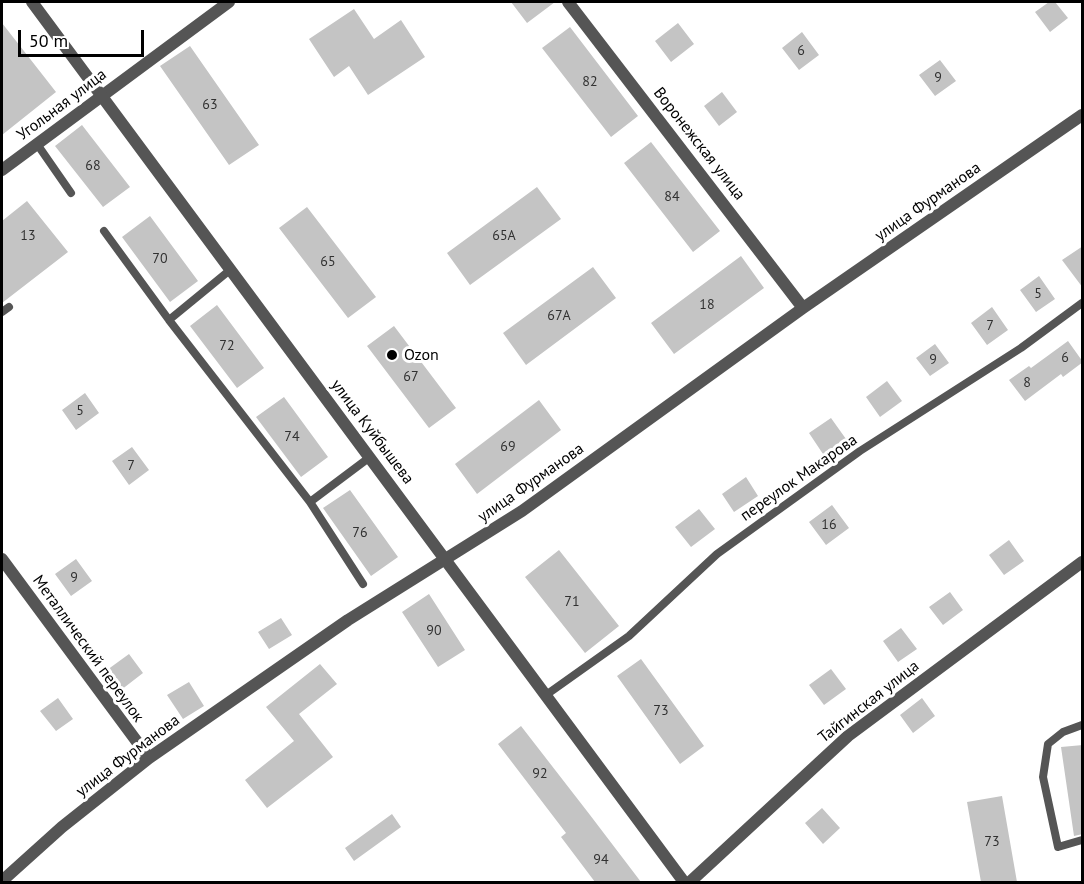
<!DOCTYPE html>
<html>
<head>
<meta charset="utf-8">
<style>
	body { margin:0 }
	#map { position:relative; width:1084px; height:884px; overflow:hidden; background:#fff; font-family:"PT Sans",sans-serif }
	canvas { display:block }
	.frame { position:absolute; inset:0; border:3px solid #000; pointer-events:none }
	.scale { position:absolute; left:18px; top:30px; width:126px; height:27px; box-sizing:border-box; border:3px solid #000; border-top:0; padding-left:8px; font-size:18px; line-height:21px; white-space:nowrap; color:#000; -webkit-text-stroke:4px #fff; paint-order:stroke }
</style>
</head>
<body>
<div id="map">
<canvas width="1084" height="884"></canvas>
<div class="frame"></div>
<div class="scale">50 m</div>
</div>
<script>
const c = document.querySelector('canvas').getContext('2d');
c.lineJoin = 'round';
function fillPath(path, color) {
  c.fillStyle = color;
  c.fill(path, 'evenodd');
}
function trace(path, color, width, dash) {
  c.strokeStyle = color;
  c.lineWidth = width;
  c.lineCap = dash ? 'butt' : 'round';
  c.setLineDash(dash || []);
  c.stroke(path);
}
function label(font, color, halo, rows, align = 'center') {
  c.font = font + ' "PT Sans",sans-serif';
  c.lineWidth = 6;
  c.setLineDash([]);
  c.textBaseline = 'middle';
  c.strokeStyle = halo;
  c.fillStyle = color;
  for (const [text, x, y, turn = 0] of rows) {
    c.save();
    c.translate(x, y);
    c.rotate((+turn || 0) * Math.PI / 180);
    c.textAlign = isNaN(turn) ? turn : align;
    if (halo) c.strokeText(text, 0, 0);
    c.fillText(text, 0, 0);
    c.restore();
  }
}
const building = new Path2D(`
	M511 2H555L527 23Z
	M1049 2H1055L1068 18 1050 32 1035 12Z
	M354 9 374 39 401 20 425 57 368 95 349 66 334 77 309 39Z
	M2 23 56 92 2 135Z
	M678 23 694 44 671 62 655 41Z
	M570 27 638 116 611 137 542 48Z
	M802 32 819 55 799 70 782 48Z
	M190 46 259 145 229 165 160 66Z
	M940 60 956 81 935 96 919 75Z
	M722 92 737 112 719 126 704 106Z
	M82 125 130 187 103 207 55 146Z
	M651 142 720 231 693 252 624 163Z
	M537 187 561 219 470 285 447 253Z
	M27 201 68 252 2 303V221Z
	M307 207 376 297 348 318 279 228Z
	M150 216 198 281 170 302 122 237Z
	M1083 246V288L1062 260Z
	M741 256 764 288 674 354 651 323Z
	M593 267 616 298 526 365 503 333Z
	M1039 276 1055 299 1036 312 1020 290Z
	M217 305 264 368 237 388 190 326Z
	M992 307 1008 330 987 345 971 323Z
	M394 326 456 408 429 428 367 346Z
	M1068 341 1083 362 1063 377 1061 374 1025 401 1009 380 1029 366 1031 368Z
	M935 344 949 363 930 376 916 358Z
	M887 381 902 401 880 417 866 397Z
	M85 393 99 413 76 430 62 410Z
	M284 397 328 457 301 477 256 417Z
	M539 400 561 430 477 494 455 464Z
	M831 418 846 439 823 454 809 433Z
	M132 447 149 470 129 485 112 461Z
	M746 477 758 496 734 512 722 494Z
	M350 490 398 557 371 576 323 508Z
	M832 505 849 528 826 545 809 522Z
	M699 509 715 529 691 547 675 527Z
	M1009 540 1024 561 1004 575 989 555Z
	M559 550 619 626 585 653 525 577Z
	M76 559 92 581 71 596 55 574Z
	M950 592 963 610 943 625 929 607Z
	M429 594 465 650 438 667 402 612Z
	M281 618 292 635 269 649 258 632Z
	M901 628 917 649 898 662 883 641Z
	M129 654 143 673 121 690 107 670Z
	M641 659 704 746 680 764 617 676Z
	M320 664 337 684 299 714 333 757 267 808 245 780 294 741 266 707Z
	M831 669 846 689 824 705 809 685Z
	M189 682 204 706 183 719 167 695Z
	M58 698 73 719 56 731 40 711Z
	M922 698 935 716 913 733 900 715Z
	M521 726 590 815 641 882H595L561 837 566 833 498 744Z
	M1083 745V834L1074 836 1061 747Z
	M1002 796 1017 882H981L967 802Z
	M822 808 840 828 823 844 805 823Z
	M392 814 401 827 354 861 345 848Z`);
const service = new Path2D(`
	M37 144 71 193
	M104 231 169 320 230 270
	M2 312 9 307
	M169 320 310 502 370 457
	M310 502 363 584
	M546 695 629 636 717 554 860 451 1021 348 1082 303
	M1082 725 1063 732 1048 744 1043 777 1058 847 1082 840`);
const minor = new Path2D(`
	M568 2 803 308
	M2 170 229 2
	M2 559 149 758
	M2 881 62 827 149 758 348 620 522 511 803 308 1082 115
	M690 882 848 736 1082 562`);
const tertiary = new Path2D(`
	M32 2 684 882`);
const markers = [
	[392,355,6,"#000"]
];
const numberNames = [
	["6",801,51],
	["9",938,78],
	["82",590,82],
	["63",210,105],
	["68",93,166],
	["84",672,197],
	["13",28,236],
	["65А",504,236],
	["70",160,259],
	["65",328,262],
	["5",1038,294],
	["18",707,305],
	["67А",559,316],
	["7",990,326],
	["72",227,346],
	["6",1065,358],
	["9",933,360],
	["67",411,377],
	["8",1027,383],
	["5",80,411],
	["74",292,437],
	["69",508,447],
	["7",131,466],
	["16",829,525],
	["76",360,533],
	["9",74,578],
	["71",572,602],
	["90",434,631],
	["73",661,711],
	["92",540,774],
	["73",992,842],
	["94",601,860]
];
const streetNames = [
	["Угольная улица",62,105,-37],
	["Воронежская улица",699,144,52],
	["улица Фурманова",928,202,-35],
	["улица Куйбышева",372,432,53],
	["переулок Макарова",799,478,-35],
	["улица Фурманова",531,483,-35],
	["Металлический переулок",88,649,54],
	["Тайгинская улица",869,702,-38],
	["улица Фурманова",128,756,-37]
];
const poiNames = [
	["Ozon",404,355]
];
fillPath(building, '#c4c4c4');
trace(service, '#555', 8);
trace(minor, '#555', 12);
trace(tertiary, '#555', 12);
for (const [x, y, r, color] of markers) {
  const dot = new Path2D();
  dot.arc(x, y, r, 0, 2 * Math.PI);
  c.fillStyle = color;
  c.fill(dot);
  trace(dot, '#fff', 2);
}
label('14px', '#313131', null, numberNames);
label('16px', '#000', '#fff', streetNames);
label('16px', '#000', '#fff', poiNames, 'left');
</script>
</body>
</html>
